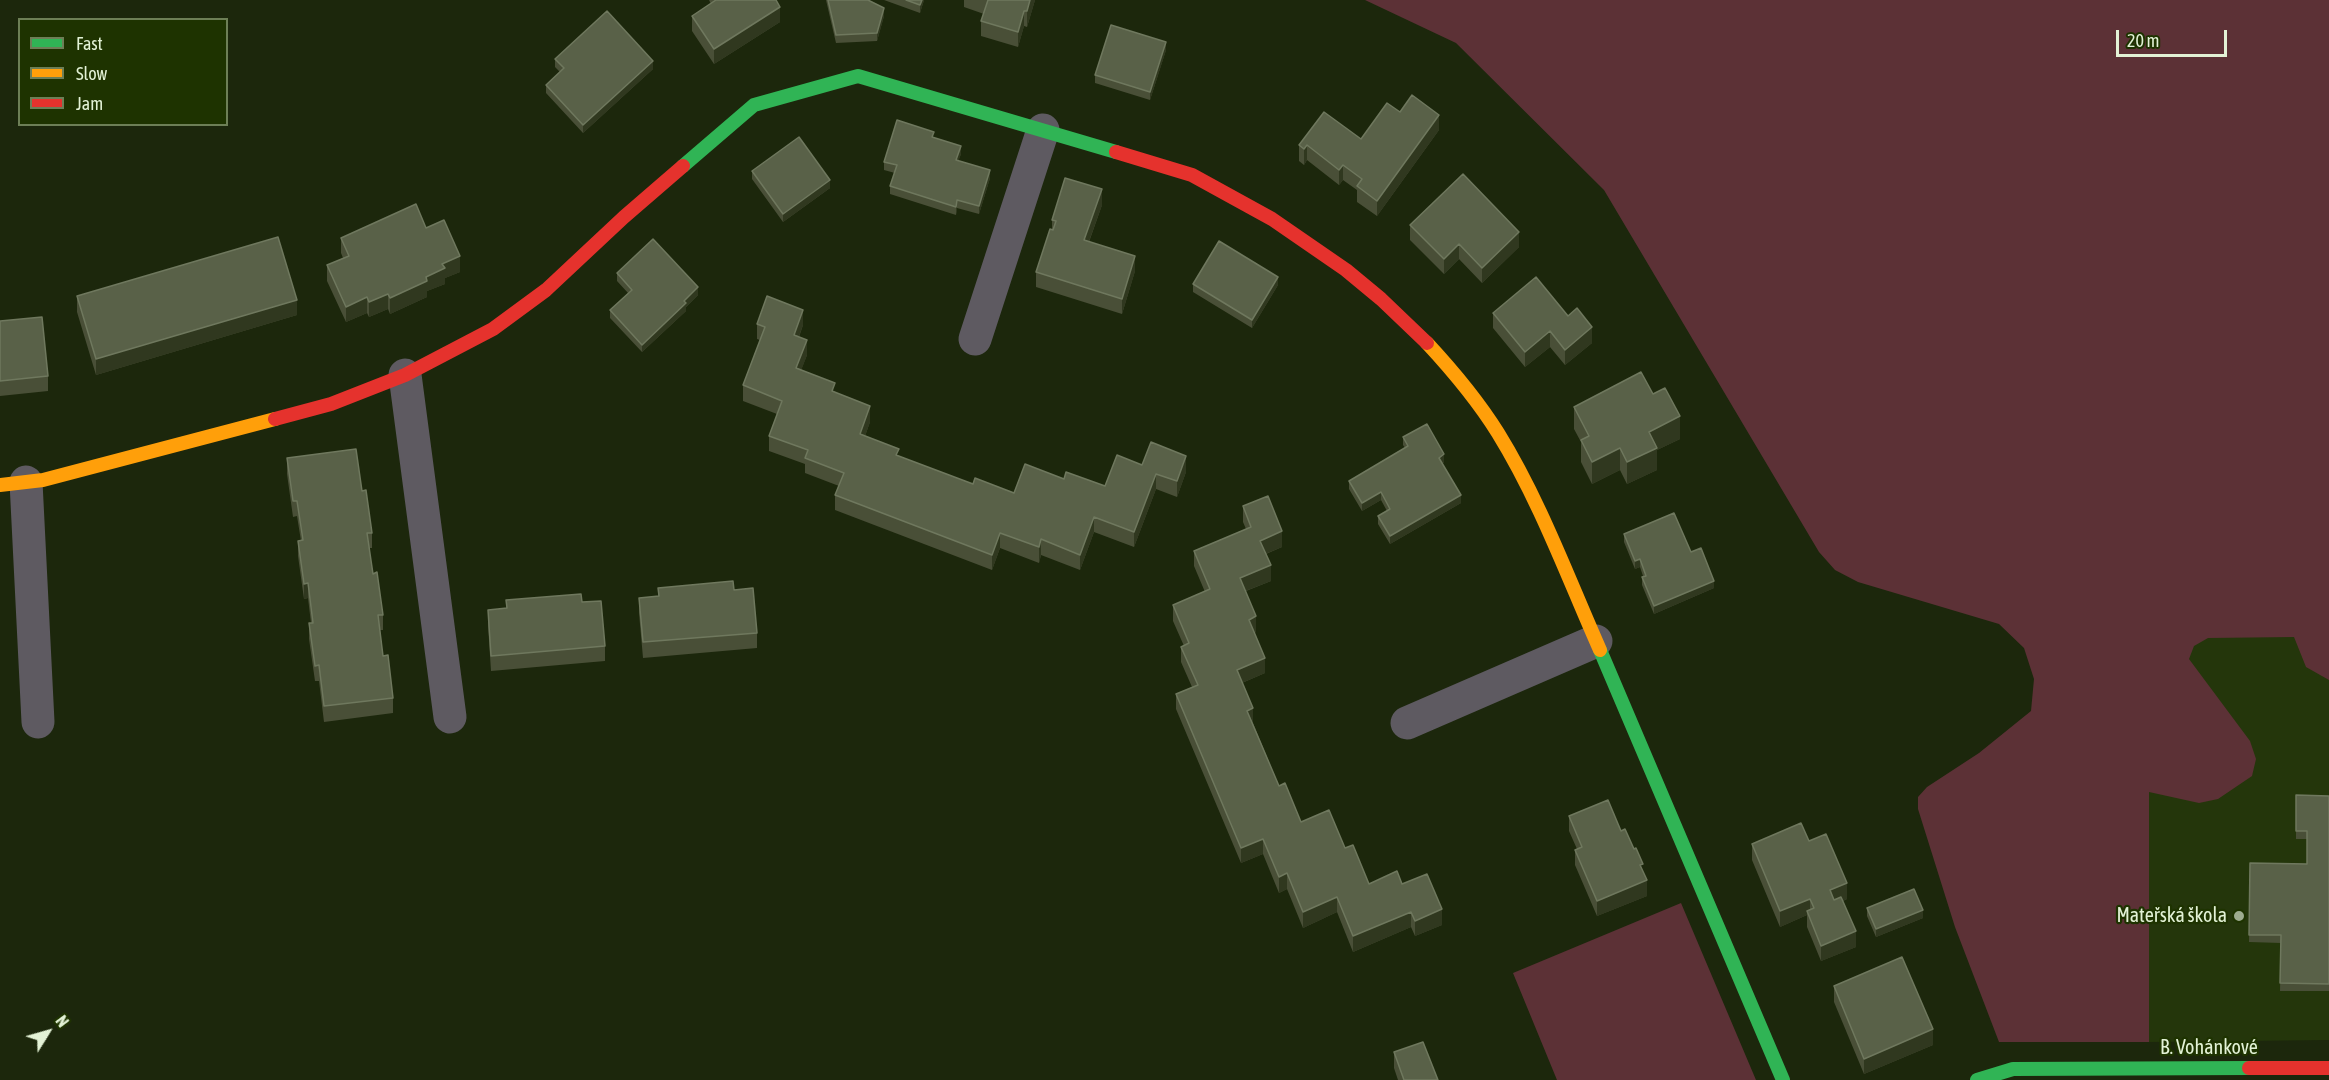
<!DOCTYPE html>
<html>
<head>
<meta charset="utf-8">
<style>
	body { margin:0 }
	#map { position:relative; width:2329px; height:1080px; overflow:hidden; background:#1c270c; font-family:"Asap Condensed",sans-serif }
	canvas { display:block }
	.legend { position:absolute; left:18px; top:18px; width:210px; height:108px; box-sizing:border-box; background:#1e3300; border:2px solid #6d7f56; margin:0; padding:8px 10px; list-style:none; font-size:18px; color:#e3f2d6 }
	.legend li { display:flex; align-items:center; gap:12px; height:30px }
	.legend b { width:30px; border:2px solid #6d7f56 }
	.north { position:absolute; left:18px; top:1002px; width:60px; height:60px; -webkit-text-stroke:4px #1e3300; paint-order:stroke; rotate:53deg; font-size:16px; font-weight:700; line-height:24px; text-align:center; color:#e3f2d6 }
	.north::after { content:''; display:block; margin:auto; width:21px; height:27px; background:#e3f2d6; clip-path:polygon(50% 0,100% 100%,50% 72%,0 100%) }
	.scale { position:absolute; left:2116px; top:30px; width:111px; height:27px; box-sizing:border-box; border:3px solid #e3f2d6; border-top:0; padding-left:8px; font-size:18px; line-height:21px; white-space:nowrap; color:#e3f2d6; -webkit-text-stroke:4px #1e3300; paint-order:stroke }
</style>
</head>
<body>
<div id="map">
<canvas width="2329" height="1080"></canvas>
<ul class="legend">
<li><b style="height:8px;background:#30b455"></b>Fast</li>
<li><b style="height:8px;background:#ff9f0a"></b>Slow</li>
<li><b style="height:8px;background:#e5322d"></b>Jam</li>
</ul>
<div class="north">N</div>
<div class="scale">20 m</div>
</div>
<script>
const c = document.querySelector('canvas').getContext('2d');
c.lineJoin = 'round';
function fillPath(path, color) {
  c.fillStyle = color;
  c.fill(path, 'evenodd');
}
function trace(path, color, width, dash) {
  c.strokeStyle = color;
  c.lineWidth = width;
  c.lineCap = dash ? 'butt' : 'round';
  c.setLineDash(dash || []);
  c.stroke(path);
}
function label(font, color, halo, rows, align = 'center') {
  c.font = font + ' "Asap Condensed",sans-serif';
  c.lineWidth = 4.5;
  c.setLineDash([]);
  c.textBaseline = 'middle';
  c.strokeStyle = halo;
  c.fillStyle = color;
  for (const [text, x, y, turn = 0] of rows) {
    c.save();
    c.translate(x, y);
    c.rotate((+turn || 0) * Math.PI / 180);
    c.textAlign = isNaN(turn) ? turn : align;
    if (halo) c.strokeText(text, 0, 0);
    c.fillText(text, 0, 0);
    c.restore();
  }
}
const built = new Path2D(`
	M2148 592 2329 595V1040L2149 1042Z`);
const green = new Path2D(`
	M1365 0H2329V680L2306 667 2294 637 2208 638 2194 646 2189 659 2250 741 2256 759 2252 776 2218 799 2199 803 2149 792V1042H1999L1955 927 1918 809V797L1927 787 1979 753 2031 711 2034 679 2024 648 1999 624 1858 582 1835 570 1819 552 1604 190 1456 43Z
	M1681 903 1756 1080H1557L1513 973Z`);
const street = new Path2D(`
	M975 339 1043 130
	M405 375 450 717
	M26 482 38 722
	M1407 723 1596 641`);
const fast = new Path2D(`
	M683 166 754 105 858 76 1116 152
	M1600 650 1783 1080
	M1977 1080 2013 1069 2249 1068`);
const slow = new Path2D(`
	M1427 343C1453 371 1478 401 1498 433 1540 501 1568 578 1600 650
	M0 485 43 480 275 419`);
const jam = new Path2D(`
	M1116 152 1192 175 1272 219 1346 270 1381 299 1427 343
	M275 419 331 404 405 375 493 329 546 290 624 217 683 166
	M2249 1068H2329`);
const wall = new Path2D(`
	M709 0H776L780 22 714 64 692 31V16L711 4Z
	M826 0H868L884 16 877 41 836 43Z
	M884 0H924L920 13Z
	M964 0H1035L1027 27 1024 26 1018 47 981 36V21L984 14 964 7Z
	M1166 50 1150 100 1095 83V75Z
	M555 59 653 69 583 133 546 93V85L560 72 555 67Z
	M1400 112 1439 130 1377 216 1357 202V190L1343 180 1339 185 1307 160 1304 165 1299 161V145L1361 139Z
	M934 137 961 154 958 161 990 178 979 214 957 208 956 215 890 194V186L895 173 884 170V162Z
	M752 171 830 188 783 222 752 179Z
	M1102 205 1089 242 1135 271 1122 314 1036 287V272L1052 230V220Z
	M1410 225 1519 247 1482 283 1459 259 1444 274 1410 240Z
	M426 228 460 272 445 278V284L427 291V297L390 314 388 309 369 317 367 313 346 322 327 281V265L343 258 341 253V238Z
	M617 273 698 295 686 307V311L642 352 610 318V310L628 293 617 281Z
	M1193 284 1278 285 1252 328 1193 292Z
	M77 296 297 315 96 375 77 312Z
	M1493 313 1568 316 1592 343 1565 365 1550 347 1525 367 1493 328Z
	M0 321 48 376V391L0 396Z
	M757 324 803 325 799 337 807 355 801 370 835 392 870 422 865 436 899 456 973 484 1014 493 1064 479 1105 486 1142 465 1186 472 1177 497 1156 489 1134 547 1094 532 1080 570 1041 555 1039 563 1000 548 992 570 835 510V495L839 486 805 473V464L769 451V436L777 414 743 401V385L760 340 757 339Z
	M1653 394 1680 439 1657 450V470L1627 484 1620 470 1592 484 1581 462V442L1574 429V407Z
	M1403 437 1444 462 1442 464 1461 503 1390 544 1378 524V516L1387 511 1381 500 1362 511 1349 489V481L1405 448 1403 445Z
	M287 458 362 491 372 533V548H369L373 574 383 615V630H380L383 656 393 698V713L324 722 319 681H315L309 639V623H311L308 598 304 599 298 556V541H301L297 516 293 517 287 474Z
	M1243 506 1282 547 1266 554 1271 581 1246 591 1256 632 1254 633 1265 673 1242 683 1253 723 1279 786 1301 822 1345 848 1369 884H1402L1442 925 1415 936 1411 927 1353 952 1337 912 1303 928 1287 889 1279 893 1263 854 1241 863 1176 709V694L1192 687 1181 662V647L1184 646 1173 621V605L1205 592 1194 566V551L1246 529 1243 522Z
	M1624 534 1691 552 1714 588 1654 614 1642 585V577L1643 576 1640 567 1635 569 1624 542Z
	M658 588 734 590 757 633V648L643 658 639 613V598L658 596Z
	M506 600 582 602 605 646V661L491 671 488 625V610L506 608Z
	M2296 795 2329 796V991H2280L2281 943 2249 942 2250 863 2307 864V839H2296Z
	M1569 816 1621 831 1643 871 1647 896 1597 916 1575 865V850L1577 849 1569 831Z
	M1809 841 1847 899 1843 901 1856 947 1821 961 1807 927V915L1780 927 1752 860V844Z
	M1867 908 1923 918 1876 937 1867 916Z
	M1834 986 1933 1045 1864 1074 1834 1002Z
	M1394 1052 1438 1080H1398L1394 1068Z`);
const shadedWall = new Path2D(`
	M922 0H924L920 13V5Z
	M1030 0H1035L1027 27V11Z
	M780 7V22L714 64V49Z
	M884 8V16L877 41V33Z
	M1024 11V26L1018 47V32Z
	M1166 42V50L1150 100V92Z
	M653 61V69L583 133V125Z
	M1439 115V130L1377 216V201Z
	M1307 145V160L1304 165V149Z
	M961 146V154L956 168V160Z
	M1343 165V180L1339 185V170Z
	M990 170V178L979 214V206Z
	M830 180V188L783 222V214Z
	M1102 189V205L1084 255V240Z
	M957 200V208L956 215V207Z
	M1519 232V247L1482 283V268Z
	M1459 244V259L1444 274V259Z
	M460 256V272L445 278V284L427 291V297L390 314V298L426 277 442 264Z
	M1135 256V271L1122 314V299Z
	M1278 277V285L1252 328V320Z
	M698 287V295L686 307V311L642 352V345Z
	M388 294V309L369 317V302Z
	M367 297V313L346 322V307Z
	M297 300V315L96 375V359Z
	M803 310V325L794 350V335Z
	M1592 327V343L1565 365V350Z
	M1550 331V347L1525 367V352Z
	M807 340V355L796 384V368Z
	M870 406V422L860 450V434Z
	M1680 416V439L1657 450V470L1627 484V462L1649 432Z
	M1620 448V470L1592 484V462Z
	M1444 454V462L1439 466V458Z
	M1186 456V472L1177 497V481Z
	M1156 474V489L1134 547V532Z
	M1381 492V500L1362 511V503Z
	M1461 495V503L1390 544V536Z
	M1094 517V532L1080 570V555Z
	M1282 531V547L1260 556V541Z
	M1000 533V548L992 570V555Z
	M1041 539V555L1039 563V547Z
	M1640 559V567L1635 569V561Z
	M1271 565V581L1240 593V578Z
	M1714 581V588L1654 614V606Z
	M308 583V598L304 599V584Z
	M1256 616V632L1249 635V620Z
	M1265 658V673L1237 685V670Z
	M1253 708V723L1247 711Z
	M1263 839V854L1241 863V848Z
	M1287 873V889L1279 893V877Z
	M1647 880V896L1597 916V901Z
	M1847 883V899L1830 906V890Z
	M1337 897V912L1303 928V912Z
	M1810 899V914L1807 911V915L1780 927V911Z
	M1442 909V925L1415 936V921Z
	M1923 910V918L1876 937V929Z
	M1411 912V927L1353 952V936Z
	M1856 931V947L1821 961V946Z
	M1933 1029V1045L1864 1074V1059Z`);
const building = new Path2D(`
	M716 0H776L780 7 714 49 692 16Z
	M828 0H868L884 8 877 33 836 35Z
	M906 0H922L920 5Z
	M988 0H1030L1027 11H1024L1018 32 981 21Z
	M607 11 653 61 583 125 546 85 564 68 555 59Z
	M1111 25 1166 42 1150 92 1095 75Z
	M1412 95 1439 115 1377 201 1357 186 1362 179 1343 165 1339 170 1307 145 1304 149 1299 145 1324 112 1361 139 1387 103 1400 112Z
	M897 120 934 132 932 137 961 146 956 160 990 170 979 206 957 200 956 207 890 186 897 165 884 162Z
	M799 137 830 180 783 214 752 171Z
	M1463 174 1519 232 1482 268 1459 244 1444 259 1410 225Z
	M1065 178 1102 189 1084 240 1135 256 1122 299 1036 272 1050 229 1053 230 1056 221 1052 220Z
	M416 204 426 228 444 220 460 256 442 264 445 268 426 277 427 281 390 298 388 294 369 302 367 297 346 307 327 265 349 256 341 238Z
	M278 237 297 300 96 359 77 296Z
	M653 239 698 287 684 301 686 303 642 345 610 310 632 290 617 273Z
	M1219 241 1278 277 1252 320 1193 284Z
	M1536 277 1568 316 1577 308 1592 327 1565 350 1550 331 1525 352 1493 313Z
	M767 296 803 310 794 335 807 340 796 368 835 383 832 391 870 406 860 434 899 449 896 455 973 484 975 478 1014 493 1025 464 1064 479 1066 472 1105 486 1117 455 1142 465 1151 442 1186 456 1177 481 1156 474 1134 532 1094 517 1080 555 1041 539 1039 547 1000 533 992 555 835 495 844 473 805 458 808 450 769 436 782 401 743 385 765 327 757 324Z
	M42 317 48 376 0 381V321Z
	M1641 372 1653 394 1665 388 1680 416 1649 432 1657 448 1627 462 1620 448 1592 462 1581 440 1589 436 1574 407Z
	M1427 424 1444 454 1439 458 1461 495 1390 536 1378 516 1390 509 1381 492 1362 503 1349 481 1408 446 1403 437Z
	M356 449 362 491 366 490 372 533H367L373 574 377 572 383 615H378L383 656 388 655 393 698 324 706 319 665 315 666 309 623H313L308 583 304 584 298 541 303 540 297 501H293L287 458Z
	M1268 496 1282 531 1260 541 1271 565 1240 578 1256 616 1249 620 1265 658 1237 670 1253 708 1247 711 1279 786 1285 783 1301 822 1329 810 1345 848 1353 845 1369 884 1397 871 1402 884 1427 874 1442 909 1415 921 1411 912 1353 936 1337 897 1303 912 1287 873 1279 877 1263 839 1241 848 1176 694 1198 685 1181 647 1189 643 1173 605 1210 589 1194 551 1251 527 1243 506Z
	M1674 513 1691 552 1701 548 1714 581 1654 606 1642 577 1646 576 1640 559 1635 561 1624 534Z
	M733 581 734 590 753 588 757 633 643 642 639 598 659 596 658 588Z
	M581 594 582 602 601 601 605 646 491 656 488 610 507 608 506 600Z
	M2296 795 2329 796V984L2280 983 2281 935H2249L2250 863 2307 864V831H2296Z
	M1608 800 1621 831 1625 829 1634 849 1636 848 1643 864 1640 865 1647 880 1597 901 1575 850 1582 847 1569 816Z
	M1801 823 1809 841 1826 834 1847 883 1830 890 1834 900 1841 897 1856 931 1821 946 1807 911 1814 908 1810 899 1780 911 1752 844Z
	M1914 889 1923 910 1876 929 1867 908Z
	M1902 957 1933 1029 1864 1059 1834 986Z
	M1423 1042 1438 1080H1404L1394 1052Z`);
const markers = [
	[2239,916,6,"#9dab8f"]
];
const poiNames = [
	["Mateřská škola",2227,916]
];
const streetNames = [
	["B. Vohánkové",2209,1048]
];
fillPath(built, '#24360b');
fillPath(green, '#5c3136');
trace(street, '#5e5a61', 33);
trace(fast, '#30b455', 14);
trace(slow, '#ff9f0a', 14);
trace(jam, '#e5322d', 14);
fillPath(wall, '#494f37');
fillPath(shadedWall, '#30381f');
fillPath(building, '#596148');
trace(building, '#6f785e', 1.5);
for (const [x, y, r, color] of markers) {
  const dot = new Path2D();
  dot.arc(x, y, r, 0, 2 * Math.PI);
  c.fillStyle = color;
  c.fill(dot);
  trace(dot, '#1e3300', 2);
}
label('20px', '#e3f2d6', '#1e3300', poiNames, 'right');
label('20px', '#e3f2d6', '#1e3300', streetNames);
</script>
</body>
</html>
